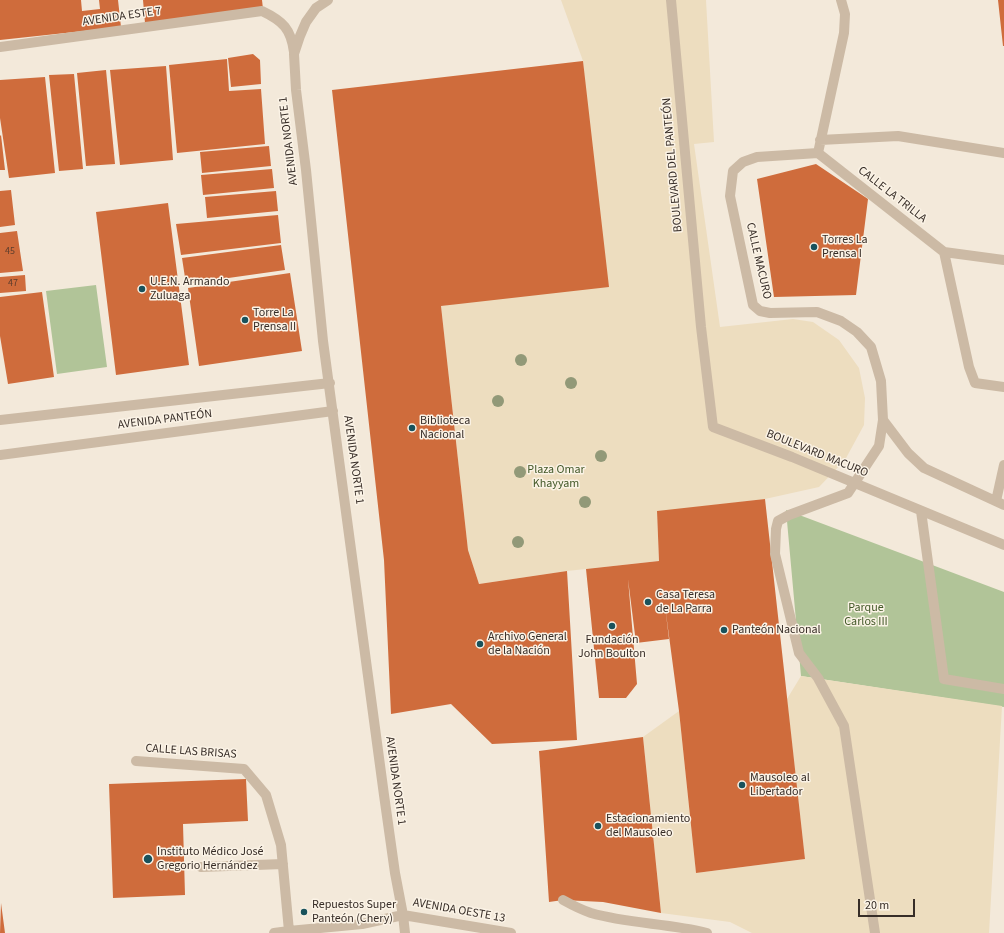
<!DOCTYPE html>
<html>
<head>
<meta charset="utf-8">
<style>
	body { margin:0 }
	#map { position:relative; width:1004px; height:933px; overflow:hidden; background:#f3e9da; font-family:"Source Sans 3",sans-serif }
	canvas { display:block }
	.scale { position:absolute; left:858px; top:899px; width:57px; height:18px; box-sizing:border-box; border:2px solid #372d27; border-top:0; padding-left:5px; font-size:12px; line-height:14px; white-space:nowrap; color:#372d27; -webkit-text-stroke:3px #fbf3e6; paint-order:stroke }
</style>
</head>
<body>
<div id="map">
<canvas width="1004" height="933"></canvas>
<div class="scale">20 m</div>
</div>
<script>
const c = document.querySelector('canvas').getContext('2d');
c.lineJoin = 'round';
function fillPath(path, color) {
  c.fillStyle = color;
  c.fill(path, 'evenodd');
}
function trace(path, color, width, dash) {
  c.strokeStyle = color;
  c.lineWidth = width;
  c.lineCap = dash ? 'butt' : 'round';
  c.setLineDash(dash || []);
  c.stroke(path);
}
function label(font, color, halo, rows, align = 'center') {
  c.font = font + ' "Source Sans 3",sans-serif';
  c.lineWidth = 3;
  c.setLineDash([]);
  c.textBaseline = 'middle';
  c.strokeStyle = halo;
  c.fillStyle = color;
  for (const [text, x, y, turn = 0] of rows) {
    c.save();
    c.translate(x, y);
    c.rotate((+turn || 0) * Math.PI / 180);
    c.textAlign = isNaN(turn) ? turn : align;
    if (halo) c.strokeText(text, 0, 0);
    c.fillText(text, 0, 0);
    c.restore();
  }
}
const green = new Path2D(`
	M96 285 107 367 57 374 46 291Z
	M786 510 1004 592V707L801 676Z`);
const plaza = new Path2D(`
	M561 0H706L714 142 694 144 720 327 793 319 813 322 839 340 859 368 865 398 864 425 845 460 819 487 765 499 657 512 659 561 567 571 479 584 468 550 441 306 601 280 583 61Z
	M801 676 1002 706 989 933H752L730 922 661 913 643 737 679 711 696 873 805 859 787 699Z`);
const building = new Path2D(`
	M0 0H81L82 11 100 9 99 0H118L121 27 0 40Z
	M143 0H262L263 9 145 23Z
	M998 0H1004V46H1003Z
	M253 54 260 60 261 84 231 87 228 58Z
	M227 59 229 91 261 89 265 144 177 153 169 65Z
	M583 61 609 287 441 306 468 550 479 584 567 571 577 740 492 744 451 704 391 714 384 560 332 90Z
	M166 66 173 160 120 165 110 70Z
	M106 70 115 164 86 166 77 73Z
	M74 74 83 169 59 171 49 75Z
	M45 77 55 173 9 178 0 118V80Z
	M1 135 5 170H0V136Z
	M269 146 271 166 202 173 200 152Z
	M816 164 868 199 856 295 774 297 757 179Z
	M272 169 274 188 203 195 201 175Z
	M11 190 15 225 0 227V191Z
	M276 191 278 211 207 218 205 197Z
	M168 203 189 365 116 375 96 212Z
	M278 215 281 243 181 255 176 224Z
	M17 231 23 271 0 273V233Z
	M281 245 285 270 186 284 182 258Z
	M290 273 302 351 199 366 188 288Z
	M25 275 26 291 0 293V277Z
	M42 292 54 377 8 384 0 336V297Z
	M765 499 805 859 696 873 679 711 665 606 669 639 636 643 628 579 637 684 626 698H599L586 569 659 561 657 511Z
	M643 737 661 913 603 902 563 900 549 902 539 751Z
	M246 779 248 821 183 824 185 895 113 898 109 784Z
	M1 903 5 933H0Z`);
const minor = new Path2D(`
	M328 0 316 8 306 22 300 36 294 54 296 90 306 170 323 341 384 795 395 873 403 915 405 933
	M671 0 701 327 713 427 792 457 1004 545
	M841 0 845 14 844 33 818 153 944 252 969 367 975 383 1004 387
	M0 47 262 11C283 21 291 29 294 52
	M820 140 898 136 1004 153
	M818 153 757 157 743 162 733 171 730 196 753 305 760 311 770 313 817 312 841 321 857 332 871 347 881 381 883 420 908 453 924 468 1004 505
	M944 252 1004 260
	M0 420 330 383
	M0 455 333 411
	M996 501 1004 465
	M921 511 944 679 1004 689
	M136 761 244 769 266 795 281 845 289 931 362 924 403 915 511 933
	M201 867 283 864
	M563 900C572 905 582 910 591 913 629 924 669 923 707 933
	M274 933 289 931V933
	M875 933 844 726 818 678 799 653 775 554 776 529 778 521 789 515 848 493 879 446 883 420`);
const trees = [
	[521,360],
	[571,383],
	[498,401],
	[601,456],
	[520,472],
	[585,502],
	[518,542]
];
const markers = [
	[814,247,4,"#19525c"],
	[142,289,4,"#19525c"],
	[245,320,4,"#19525c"],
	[412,428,4,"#19525c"],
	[648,602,4,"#19525c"],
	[612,626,4,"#19525c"],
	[724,630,4,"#19525c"],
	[480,644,4,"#19525c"],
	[742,785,4,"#19525c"],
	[598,826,4,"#19525c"],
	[148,859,5,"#19525c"],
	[304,912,4,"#19525c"]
];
const numberNames = [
	["45",10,252],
	["47",13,284]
];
const streetNames = [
	["AVENIDA ESTE 7",122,17,-8],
	["AVENIDA NORTE 1",289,141,-97],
	["BOULEVARD DEL PANTEÓN",673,165,-95],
	["CALLE LA TRILLA",892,195,38],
	["CALLE MACURO",758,261,77],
	["AVENIDA PANTEÓN",165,420,-7],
	["BOULEVARD MACURO",817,454,22],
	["AVENIDA NORTE 1",353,460,82],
	["CALLE LAS BRISAS",191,752,4],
	["AVENIDA NORTE 1",395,781,82],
	["AVENIDA OESTE 13",459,911,10]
];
const poiNames = [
	["Torres La",822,240],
	["Prensa I",822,254],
	["U.E.N. Armando",150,282],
	["Zuluaga",150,296],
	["Torre La",253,313],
	["Prensa II",253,327],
	["Biblioteca",420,421],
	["Nacional",420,435],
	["Casa Teresa",656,595],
	["de La Parra",656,609],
	["Panteón Nacional",732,630],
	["Archivo General",488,637],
	["de la Nación",488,651],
	["Fundación",612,640,"center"],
	["John Boulton",612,654,"center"],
	["Mausoleo al",750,778],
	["Libertador",750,792],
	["Estacionamiento",606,819],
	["del Mausoleo",606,833],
	["Instituto Médico José",157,852],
	["Gregorio Hernández",157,866],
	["Repuestos Super",312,905],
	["Panteón (Chery)",312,919]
];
const parkNames = [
	["Plaza Omar",556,470],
	["Khayyam",556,484],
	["Parque",866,608],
	["Carlos III",866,622]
];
fillPath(green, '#b1c498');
fillPath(plaza, '#edddbf');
fillPath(building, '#cf6c3c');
trace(minor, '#ccbaa5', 10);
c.fillStyle = '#929978';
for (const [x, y] of trees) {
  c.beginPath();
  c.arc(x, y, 6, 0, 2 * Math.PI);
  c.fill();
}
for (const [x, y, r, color] of markers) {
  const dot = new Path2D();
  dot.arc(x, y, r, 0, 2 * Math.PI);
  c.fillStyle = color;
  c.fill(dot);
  trace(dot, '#fbf3e6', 1.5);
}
label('10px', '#5d3d2c', null, numberNames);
label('12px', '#372d27', '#fbf3e6', streetNames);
label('12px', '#372d27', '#fbf3e6', poiNames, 'left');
label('12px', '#425828', '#fbf3e6', parkNames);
</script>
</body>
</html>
